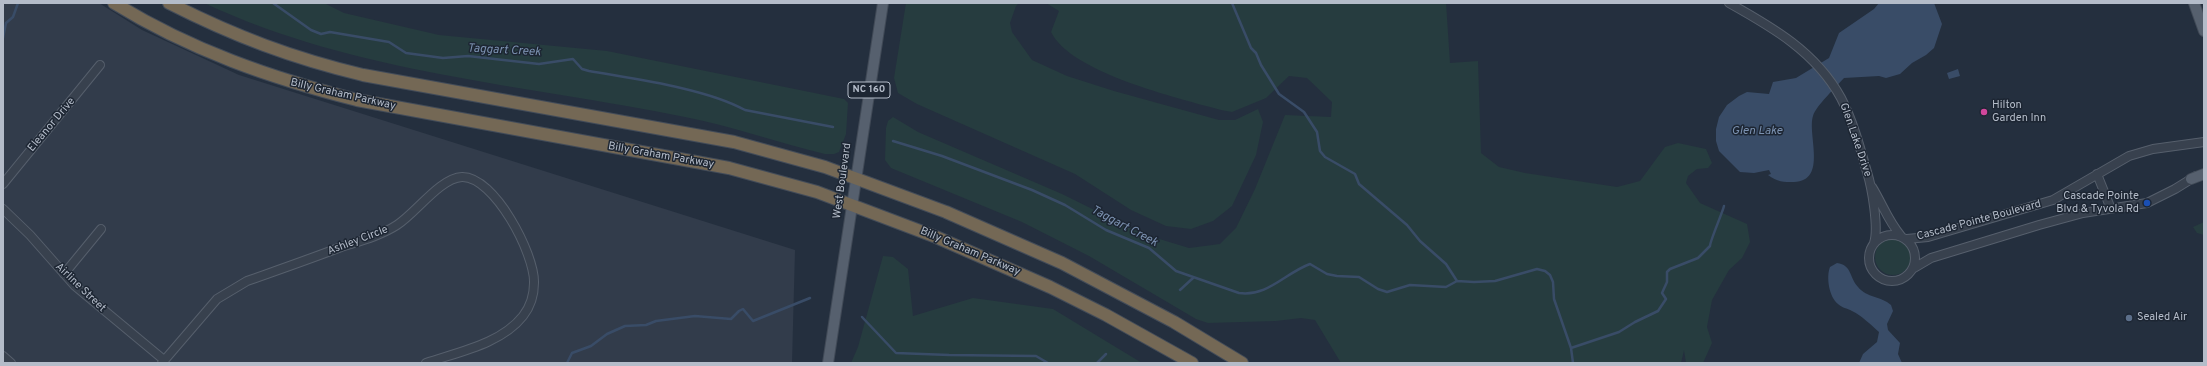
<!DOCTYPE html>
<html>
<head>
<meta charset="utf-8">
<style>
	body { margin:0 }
	#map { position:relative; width:2207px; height:366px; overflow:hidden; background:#242f3e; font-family:Overpass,sans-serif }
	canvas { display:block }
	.frame { position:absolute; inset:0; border:4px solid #b4bcc9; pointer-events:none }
</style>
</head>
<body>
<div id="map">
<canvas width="2207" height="366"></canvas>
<div class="frame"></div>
</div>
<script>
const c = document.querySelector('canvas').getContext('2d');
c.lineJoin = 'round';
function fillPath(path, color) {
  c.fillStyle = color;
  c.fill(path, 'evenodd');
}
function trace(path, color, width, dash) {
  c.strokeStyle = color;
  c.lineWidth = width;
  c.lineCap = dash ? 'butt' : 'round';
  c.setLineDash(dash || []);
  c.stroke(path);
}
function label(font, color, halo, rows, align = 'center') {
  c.font = font + ' Overpass,sans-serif';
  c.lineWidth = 3;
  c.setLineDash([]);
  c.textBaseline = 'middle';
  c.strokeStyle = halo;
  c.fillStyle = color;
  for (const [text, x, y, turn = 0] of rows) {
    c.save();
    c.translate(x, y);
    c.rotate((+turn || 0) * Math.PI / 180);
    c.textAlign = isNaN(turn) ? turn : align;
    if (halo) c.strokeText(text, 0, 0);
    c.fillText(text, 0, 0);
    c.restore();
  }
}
const airport = new Path2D(`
	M3 3H99L142 30 239 75 795 250 792 363H3Z`);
const green = new Path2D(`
	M204 3H324L344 13 439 35 607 51 844 99 848 103 846 134 839 152 834 154H825C778 143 732 126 685 117 523 84 356 74 204 3Z
	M906 3H1019L1016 6 1010 23 1012 32 1032 60 1067 76 1114 91 1219 120H1235L1258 109 1263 122 1256 155 1232 206 1213 221 1191 229 1166 226 1131 210 1075 174 917 104 898 93 894 78Z
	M1046 3H1446L1450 63 1478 61 1481 153 1499 167 1525 173 1617 187 1640 181 1665 147 1678 143 1706 149 1712 163 1708 168 1697 169 1688 176 1686 183 1700 203 1747 224 1750 242 1742 258 1729 270 1712 300 1707 327 1712 343 1703 363H1686L1684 350 1681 363H1341L1315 320 1301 318 1276 321 1208 323 1196 319 1089 256 1022 222 891 168 885 160 886 128 888 121 893 117 918 132 1062 194 1143 234 1189 248 1220 244 1236 228 1255 189 1285 115 1331 117 1332 102 1307 78 1289 76 1266 98 1232 112 1221 110C1178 98 1071 73 1051 32L1059 11Z
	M2204 222V235L2197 233 2193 227Z
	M1875 257a18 18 0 1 1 36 0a18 18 0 1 1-36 0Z
	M883 256 893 257 908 269 913 316 973 298 1053 309 1142 363H851L858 347Z`);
const water = new Path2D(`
	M1879 3H1934L1942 24 1934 48 1926 55 1912 63 1900 74 1886 78 1879 76 1844 78C1836 87 1816 106 1813 116 1807 134 1828 181 1794 182 1784 182 1777 182 1768 175L1771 174 1769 170 1754 173 1740 172 1719 151 1716 141V129L1719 117 1727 105 1739 96 1747 92 1769 94 1773 82 1796 78 1829 58 1839 33 1874 9Z
	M1958 69 1960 76 1949 79 1947 73Z
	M1837 263C1852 265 1849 277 1858 287 1867 298 1881 296 1891 305L1893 311 1887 324 1888 330 1900 343 1898 354 1902 363H1859L1863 354 1877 342 1879 332C1871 325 1861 315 1852 311 1847 308 1842 308 1838 304 1829 297 1826 277 1830 267Z`);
const stream = new Path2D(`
	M273 3 311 30 321 34 330 32 389 42 406 53 443 58 468 56 539 64 573 59 582 69 589 71C634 79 705 88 745 110L833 127
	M1232 3 1251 48 1256 53 1261 65 1279 94 1304 112 1317 132 1320 151 1325 157 1355 174 1359 184 1407 225 1420 241 1446 264 1457 281
	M3 38 6 23 13 17 18 3
	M893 141 942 156 1032 190 1065 205 1106 230 1149 248 1176 271 1239 293C1268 297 1285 273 1310 264L1327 274 1337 276 1359 277 1378 289 1387 292 1410 285 1446 287 1457 281 1474 282 1495 281 1537 269 1545 271 1550 275 1553 282 1554 299 1571 348 1573 363
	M1180 290 1193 278
	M862 317 896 353 949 355 1036 356 1048 363
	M1571 348 1619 332 1635 322 1658 311 1666 299 1662 293 1667 282V272L1670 269 1698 258 1710 246C1710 241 1722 214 1724 206
	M567 363 572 353 591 346 607 334 625 326 646 325 656 321 695 316 731 319 739 311 743 309 753 321 810 298
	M1097 363 1106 354`);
const minor = new Path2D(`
	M1729 3C1772 27 1816 52 1841 98 1853 121 1860 147 1867 172 1872 188 1879 228 1874 243
	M2097 174 2111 209
	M3 184 100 65
	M1872 187C1882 203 1888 221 1901 236
	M3 209 30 235 75 286 164 360
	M1869 258a23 23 0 1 1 46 0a23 23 0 1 1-46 0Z
	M1907 239 1928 237 2053 200 2129 156 2153 149 2204 142
	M1914 268 1931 258 2039 225 2083 213 2147 203 2175 189 2196 176
	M64 274 101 229
	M3 356 11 363
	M162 363 217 299 247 281C278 270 310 259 341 247 360 241 380 236 397 225 416 213 440 178 462 177 494 176 535 254 534 283 534 295 530 307 523 316 501 344 458 352 426 363`);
const major = new Path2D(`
	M2194 3 2204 31
	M2191 179 2204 174
	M828 363 883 3`);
const highway = new Path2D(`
	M114 3C190 50 271 78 357 100L729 168 817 192 936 237 1050 287 1106 315 1192 363
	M169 3C234 36 292 58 363 75L734 142 825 167 946 212 1062 263 1174 322 1242 363`);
const markers = [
	[1984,112,4,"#d1479c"],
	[2147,203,4,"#1a4fb4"],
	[2129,318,4,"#5c6f8a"]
];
const shields = [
	[869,90,42]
];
const shieldNames = [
	["NC 160",869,90]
];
const streetNames = [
	["Billy Graham Parkway",343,95,13],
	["Eleanor Drive",52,125,-50],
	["Glen Lake Drive",1855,140,71],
	["Billy Graham Parkway",661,156,10],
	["West Boulevard",843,181,-82],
	["Cascade Pointe Boulevard",1979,221,-15],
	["Ashley Circle",358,241,-21],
	["Billy Graham Parkway",970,252,23],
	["Airline Street",80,288,44]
];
const poiNames = [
	["Hilton",1992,106],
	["Garden Inn",1992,119],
	["Cascade Pointe",2139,197,"right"],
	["Blvd & Tyvola Rd",2139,210,"right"],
	["Sealed Air",2137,318]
];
const waterNames = [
	["Taggart Creek",504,51,3],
	["Glen Lake",1757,132],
	["Taggart Creek",1124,227,28]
];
fillPath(airport, '#323c4b');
fillPath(green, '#263c3f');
fillPath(water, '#394c67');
trace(stream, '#394c67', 2.5);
trace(minor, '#565f6c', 10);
trace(major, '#414a57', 12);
trace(highway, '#434c59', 14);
trace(minor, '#38414e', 8);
trace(major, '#56606e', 10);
trace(highway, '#746855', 12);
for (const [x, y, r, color] of markers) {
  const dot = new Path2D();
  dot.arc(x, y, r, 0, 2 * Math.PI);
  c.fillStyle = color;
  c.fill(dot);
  trace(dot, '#1d2633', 1.5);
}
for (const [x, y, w] of shields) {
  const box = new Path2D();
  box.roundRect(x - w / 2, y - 8, w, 16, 3);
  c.fillStyle = '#1d2633';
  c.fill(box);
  trace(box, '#b4bcc9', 1);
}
label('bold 10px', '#b4bcc9', null, shieldNames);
label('11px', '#b4bcc9', '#1d2633', streetNames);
label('11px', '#b4bcc9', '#1d2633', poiNames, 'left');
label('italic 12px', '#7c92b1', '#1d2633', waterNames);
</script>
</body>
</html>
